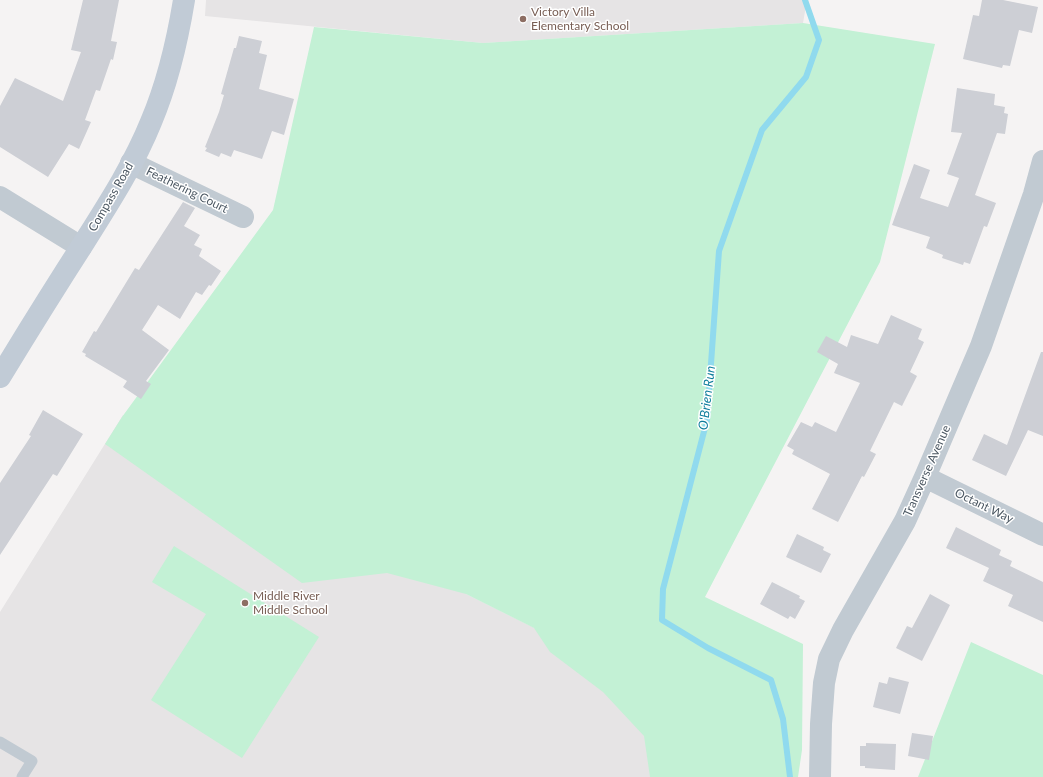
<!DOCTYPE html>
<html>
<head>
<meta charset="utf-8">
<style>
	body { margin:0 }
	canvas { display:block; background:#f5f3f3 }
</style>
</head>
<body>
<canvas width="1043" height="777"></canvas>
<script>
const c = document.querySelector('canvas').getContext('2d');
c.lineJoin = 'round';
function fillPath(path, color) {
  c.fillStyle = color;
  c.fill(path, 'evenodd');
}
function trace(path, color, width, dash) {
  c.strokeStyle = color;
  c.lineWidth = width;
  c.lineCap = dash ? 'butt' : 'round';
  c.setLineDash(dash || []);
  c.stroke(path);
}
function label(font, color, halo, rows, align = 'center') {
  c.font = font + ' Lato,sans-serif';
  c.lineWidth = 3;
  c.setLineDash([]);
  c.textBaseline = 'middle';
  c.strokeStyle = halo;
  c.fillStyle = color;
  for (const [text, x, y, turn = 0] of rows) {
    c.save();
    c.translate(x, y);
    c.rotate((+turn || 0) * Math.PI / 180);
    c.textAlign = isNaN(turn) ? turn : align;
    if (halo) c.strokeText(text, 0, 0);
    c.fillText(text, 0, 0);
    c.restore();
  }
}
const education = new Path2D(`
	M206 0H807L803 23 483 43 205 16Z
	M123 415 396 559 755 738 759 777H0V612Z`);
const green = new Path2D(`
	M803 23 935 44 880 262 705 597 803 644 802 750 798 777H650L644 736 603 692 550 652 534 628 466 594 387 573 302 583 105 444 122 417 273 210 314 27 483 43Z
	M174 546 319 637 242 758 151 700 206 614 152 582Z
	M971 642 1043 675V777H918Z`);
const stream = new Path2D(`
	M790 777 783 719 771 680 708 648 662 620 663 589 707 420 719 251 762 130 806 77 819 40 805 0`);
const building = new Path2D(`
	M83 0H119L111 41 117 42 113 60 111 59 100 91 96 90 85 120 91 122 79 149 69 144 48 177 0 147V106L15 78 63 101 81 52 71 50Z
	M982 0H1003L1038 7 1032 33 1019 30 1010 66 1003 65 1002 68 963 59 973 15 979 16Z
	M239 36 262 41 259 53 267 55 259 89 294 99 284 135 272 131 262 159 234 150 231 157 221 153 219 157 205 151 207 148 205 147 219 112 224 95 221 94 234 48H236Z
	M957 88 995 94 994 105 1005 107 1004 113 1008 114 1005 134 997 133 975 195 996 203 987 227 984 226 970 264 964 262 963 265 942 258 943 255 926 248 930 237 892 225 914 164 930 170 920 198 948 207 959 178 947 174 962 133 951 132Z
	M183 202 195 208 184 226 200 235 194 245 202 249 199 256 221 271 211 286 209 285 202 295 196 292 180 319 158 305 142 330 169 350 146 381 151 384 141 399 123 387 127 381 85 356 86 354 82 352 94 331 96 332 135 268 139 270Z
	M891 315 922 329 918 339 924 342 910 372 917 376 902 406 894 402 870 451 876 454 864 477 862 476 838 522 812 509 830 474 792 454 794 450 787 446 801 422 812 427 815 422 836 432 860 383 834 373 838 364 817 352 826 336 847 347 851 335 878 344Z
	M1041 352H1043V436L1028 430 1006 476 972 460 984 434 1007 445Z
	M43 410 83 434 57 476 53 474 0 555V483L31 436 29 435Z
	M956 527 1001 550 999 555 1012 561 1010 566 1043 582V622L1008 606 1013 595 983 581 989 568 946 548Z
	M797 534 824 547 823 550 831 554 821 573 786 557Z
	M772 582 800 596 799 598 805 601 795 619 790 616 788 619 760 604Z
	M930 594 950 605 922 661 896 648 907 626 912 628Z
	M889 677 909 682 900 714 873 707 879 682 887 684Z
	M912 733 933 736 929 760 908 756Z
	M866 743 896 744 895 770 865 768V766H860V746H866Z`);
const lane = new Path2D(`
	M0 742 32 761 22 777`);
const street = new Path2D(`
	M131 163 243 217
	M0 197 81 247
	M925 477 1043 535
	M820 777 821 724 824 683 829 659 843 630 905 521 925 477 981 346 1034 194 1043 161`);
const secondary = new Path2D(`
	M0 377C28 331 56 286 85 241 109 203 134 164 151 122 168 82 177 43 184 0`);
const markers = [
	[523,19,4,"#8d6e63"],
	[245,603,4,"#8d6e63"]
];
const educationNames = [
	["Victory Villa",531,12],
	["Elementary School",531,26],
	["Middle River",253,596],
	["Middle School",253,610]
];
const streetNames = [
	["Feathering Court",187,190,26],
	["Compass Road",111,197,-60],
	["Transverse Avenue",927,471,-66],
	["Octant Way",984,506,26]
];
const waterNames = [
	["O'Brien Run",707,398,-83]
];
fillPath(education, '#e6e4e5');
fillPath(green, '#c3f1d5');
trace(stream, '#90daee', 6);
fillPath(building, '#cdcfd5');
trace(lane, '#c1cad2', 11);
trace(street, '#c1cad2', 22);
trace(secondary, '#c1cbd6', 22);
for (const [x, y, r, color] of markers) {
  const dot = new Path2D();
  dot.arc(x, y, r, 0, 2 * Math.PI);
  c.fillStyle = color;
  c.fill(dot);
  trace(dot, '#fff', 1.5);
}
label('12px', '#785e54', '#fff', educationNames, 'left');
label('12px', '#4a5661', '#fff', streetNames);
label('italic 13px', '#0c7c9b', '#fff', waterNames);
</script>
</body>
</html>
